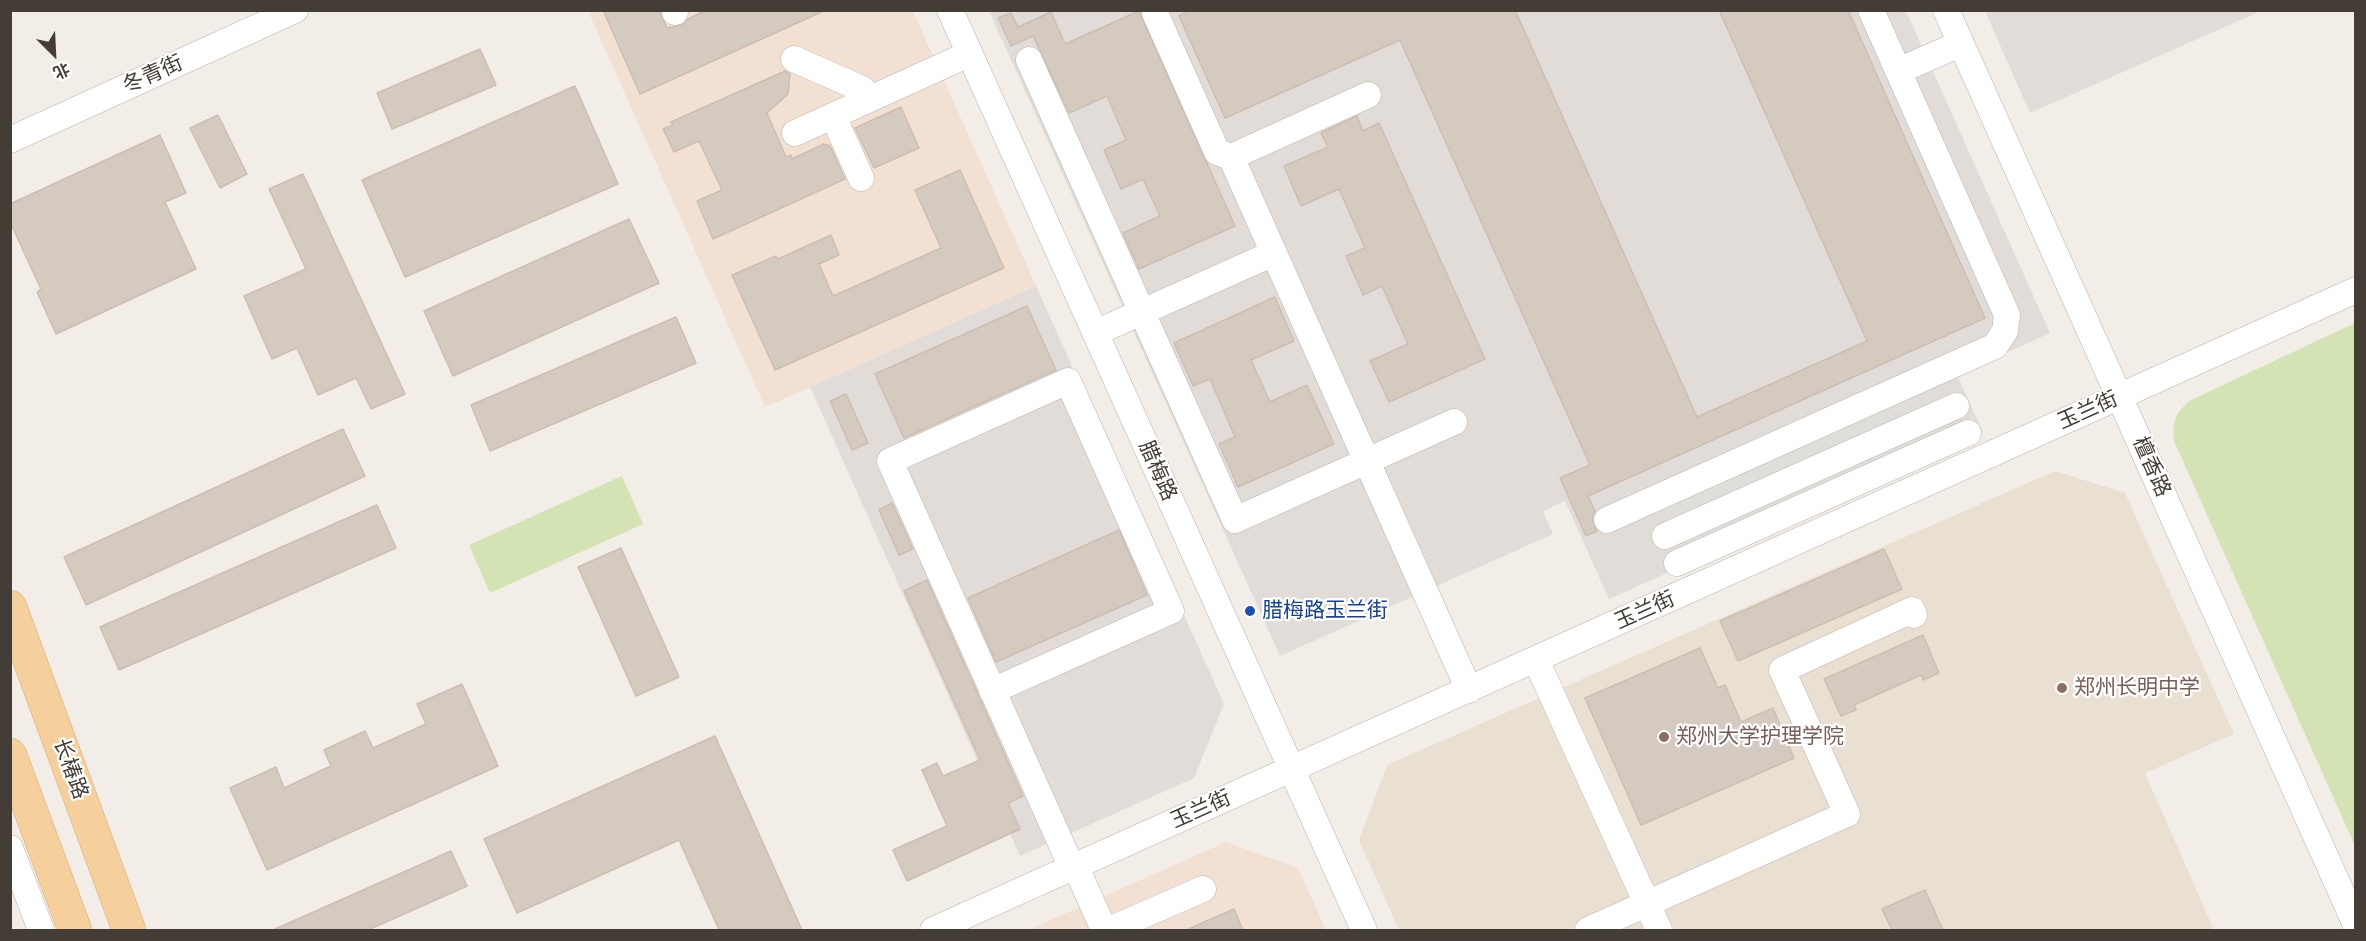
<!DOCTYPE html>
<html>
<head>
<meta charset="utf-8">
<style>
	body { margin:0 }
	#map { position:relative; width:2366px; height:941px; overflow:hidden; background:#f2ede7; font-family:Helvetica,"Noto Sans SC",sans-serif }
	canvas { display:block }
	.frame { position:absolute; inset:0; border:12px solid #443d36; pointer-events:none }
	.north { position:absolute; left:24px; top:24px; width:60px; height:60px; -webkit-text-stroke:4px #fff; paint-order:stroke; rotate:156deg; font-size:16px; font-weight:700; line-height:24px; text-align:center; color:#443d36 }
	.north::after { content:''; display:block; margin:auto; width:21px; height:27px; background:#443d36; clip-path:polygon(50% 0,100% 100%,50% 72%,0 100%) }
</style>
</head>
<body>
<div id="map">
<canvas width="2366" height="941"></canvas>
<div class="frame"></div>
<div class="north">北</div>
</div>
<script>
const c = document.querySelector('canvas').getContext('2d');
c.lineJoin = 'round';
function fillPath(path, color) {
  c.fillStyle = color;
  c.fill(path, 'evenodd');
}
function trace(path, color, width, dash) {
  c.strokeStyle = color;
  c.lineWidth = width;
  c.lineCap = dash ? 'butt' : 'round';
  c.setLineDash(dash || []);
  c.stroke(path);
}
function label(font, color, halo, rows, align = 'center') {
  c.font = font + ' Helvetica,"Noto Sans SC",sans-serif';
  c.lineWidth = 4.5;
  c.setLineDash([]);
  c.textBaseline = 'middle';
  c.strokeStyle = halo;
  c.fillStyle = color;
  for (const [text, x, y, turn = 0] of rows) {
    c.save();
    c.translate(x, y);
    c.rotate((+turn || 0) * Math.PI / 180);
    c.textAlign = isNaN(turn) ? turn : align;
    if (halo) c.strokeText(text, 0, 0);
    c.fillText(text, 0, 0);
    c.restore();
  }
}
const commercial = new Path2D(`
	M588 11H913L1036 286 765 407Z
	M1226 842 1298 868 1326 930H1028Z`);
const industrial = new Path2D(`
	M989 11H1906L2050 333 1957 375 1983 432 1609 599 1565 501 1543 511 1553 534 1280 656Z
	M1985 11H2261L2030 113Z
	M1036 286 1224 704 1194 778 1020 856 810 387Z`);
const education = new Path2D(`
	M2055 471 2125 493 2234 734 2145 773 2214 930H1399L1359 840 1387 765Z`);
const green = new Path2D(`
	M2355 323V846L2174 441C2172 422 2175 414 2189 401Z
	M622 476 643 524 490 593 469 545Z`);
const parking = new Path2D(`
	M1926 383 1952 442 1689 560 1662 501Z`);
const building = new Path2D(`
	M603 10H659L667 28 682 25 688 19 707 10H826L640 94Z
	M1190 10H1515L1697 417 1867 341 1719 10H1848L1985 318 1588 496 1595 511 1592 519 1597 531 1586 536 1560 478 1590 465 1400 40 1225 118 1179 16Z
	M1139 11 1235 226 1139 269 1123 233 1160 216 1143 179 1121 189 1104 150 1126 140 1107 96 1069 113 1033 36 1011 46 998 18 1011 13 1018 27 1051 12 1065 44Z
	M480 49 496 85 392 129 377 93Z
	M785 71 790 74 788 94 767 113 786 157 791 155 792 159 824 144 830 146 845 179 713 239 697 201 722 190 699 141 674 152 663 129 673 125 671 122Z
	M575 86 618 184 405 277 362 180Z
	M901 107 919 148 874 168 855 128Z
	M218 115 247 174 220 188 190 128Z
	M1357 116 1363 131 1379 123 1485 359 1389 402 1370 361 1408 344 1382 286 1363 295 1346 256 1365 248 1339 189 1301 206 1284 166 1328 147 1321 133Z
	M160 135 186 193 165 202 196 269 56 334 37 292 41 289 10 222V204Z
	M960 170 1004 268 775 370 732 275 776 256 778 259 831 235 839 255 819 264 833 296 941 248 915 190Z
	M303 174 405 394 371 409 356 378 318 395 297 348 272 359 244 296 306 269 269 189Z
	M629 219 659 283 453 376 424 311Z
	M1275 297 1294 341 1251 360 1270 402 1307 385 1334 444 1238 487 1219 444 1235 437 1210 379 1193 386 1174 343Z
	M1027 306 1056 370 904 438 875 374Z
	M676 317 696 363 490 451 471 405Z
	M846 394 868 443 852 450 830 401Z
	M343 429 365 476 86 605 64 557Z
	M892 503 913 549 899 555 879 510Z
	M377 505 396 548 119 670 100 627Z
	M1119 530 1147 595 996 662 968 598Z
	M621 548 679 677 636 696 578 567Z
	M1884 549 1902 589 1738 661 1720 621Z
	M927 580 1023 796 1008 803 1020 829 907 881 893 850 947 826 922 770 937 763 943 776 980 760 904 591Z
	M1923 635 1939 673 1923 680 1921 675 1854 705 1856 710 1841 716 1824 679Z
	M1700 648 1718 688 1725 685 1741 722 1773 708 1794 758 1641 825 1585 698Z
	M462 684 498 766 267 870 230 788 276 767 284 788 331 766 324 750 365 731 373 748 426 724 417 704Z
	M715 736 802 930H719L679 840 517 913 484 839Z
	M451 851 467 886 368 930H273Z
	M1925 890 1943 930H1892L1882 909Z
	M1234 909 1243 930H1186Z`);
const minor = new Path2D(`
	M675 10V12
	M950 10 1364 930
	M1946 10 2356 925
	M1155 13 1217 152 1231 157
	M794 59 862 89 871 98
	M1029 60 1235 520 1454 422
	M1898 71 1960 44
	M1368 95 1231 157 1469 690
	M833 116 861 178
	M795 133 969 54
	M10 140 295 10
	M1095 333 1274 253
	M1607 520 1995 346 2005 331 2007 315 1871 10
	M1665 536 1956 406
	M1677 563 1968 433
	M1536 660 1659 930
	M992 691 1171 611 1068 381 890 461 1072 868
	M10 848 41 930
	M1076 867 1104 930
	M933 930 2356 290
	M1109 930 1203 889
	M1588 930 1847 814 1782 670 1912 610 1914 615`);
const major = new Path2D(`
	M10 607 129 930
	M10 755 75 930`);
const markers = [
	[1250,611,6,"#1a4fb4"],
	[2062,688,6,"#8d6e63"],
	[1664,737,6,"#8d6e63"]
];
const streetNames = [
	["冬青街",153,75,-24],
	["玉兰街",2088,411,-24],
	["檀香路",2151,467,66],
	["腊梅路",1157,471,66],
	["玉兰街",1645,611,-24],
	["长椿路",70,769,70],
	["玉兰街",1201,810,-24]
];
const transitNames = [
	["腊梅路玉兰街",1262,611]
];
const educationNames = [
	["郑州长明中学",2074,688],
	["郑州大学护理学院",1676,737]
];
fillPath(commercial, '#f2e1d3');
fillPath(industrial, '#e1dcd8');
fillPath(education, '#eae0d2');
fillPath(green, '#d4e3b3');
fillPath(parking, '#e0dedb');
fillPath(building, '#d5cac0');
trace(building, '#cdbeb1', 1.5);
trace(minor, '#bcb3aa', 27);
trace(major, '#d9aa6d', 34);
trace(minor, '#fff', 26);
trace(major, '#f5d09c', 33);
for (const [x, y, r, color] of markers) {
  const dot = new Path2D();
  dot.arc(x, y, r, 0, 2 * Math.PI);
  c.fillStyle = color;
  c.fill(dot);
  trace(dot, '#fff', 2);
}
label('21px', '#443d36', '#fff', streetNames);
label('21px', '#164399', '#fff', transitNames, 'left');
label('21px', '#785e54', '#fff', educationNames, 'left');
</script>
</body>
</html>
